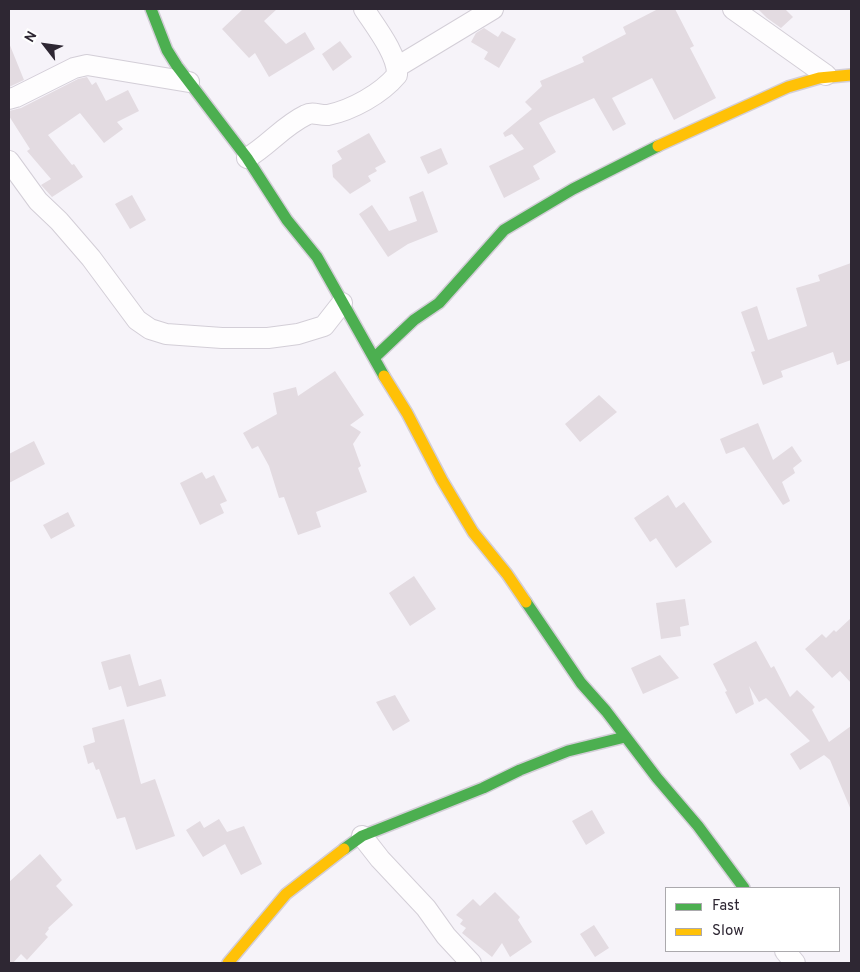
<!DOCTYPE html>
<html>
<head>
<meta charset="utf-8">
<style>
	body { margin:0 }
	#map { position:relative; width:860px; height:972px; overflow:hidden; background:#f6f3f9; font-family:Overpass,sans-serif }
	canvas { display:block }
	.frame { position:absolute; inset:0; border:10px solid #2e2733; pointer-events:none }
	.legend { position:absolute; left:665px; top:887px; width:175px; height:65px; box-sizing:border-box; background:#fff; border:1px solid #aba9ad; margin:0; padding:6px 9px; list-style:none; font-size:15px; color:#2e2733 }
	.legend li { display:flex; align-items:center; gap:10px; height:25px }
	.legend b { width:25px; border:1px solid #aba9ad }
	.north { position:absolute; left:20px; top:20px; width:50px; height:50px; -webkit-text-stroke:4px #fff; paint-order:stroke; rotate:300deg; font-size:14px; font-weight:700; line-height:20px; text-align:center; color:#2e2733 }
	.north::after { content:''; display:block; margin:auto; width:18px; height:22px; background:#2e2733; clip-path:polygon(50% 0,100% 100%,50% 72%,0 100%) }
</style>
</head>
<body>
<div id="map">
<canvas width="860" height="972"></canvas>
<div class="frame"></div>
<ul class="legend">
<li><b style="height:6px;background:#4caf50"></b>Fast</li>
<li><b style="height:6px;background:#ffc107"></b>Slow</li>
</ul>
<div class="north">N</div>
</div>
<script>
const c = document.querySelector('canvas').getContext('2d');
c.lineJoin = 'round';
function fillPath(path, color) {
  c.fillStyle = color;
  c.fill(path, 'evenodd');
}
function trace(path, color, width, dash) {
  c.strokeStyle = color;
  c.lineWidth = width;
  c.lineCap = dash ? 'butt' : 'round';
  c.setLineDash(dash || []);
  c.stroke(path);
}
const building = new Path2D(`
	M243 9H277L264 21 286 44 305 32 315 49 269 77 255 53 249 58 222 29Z
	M658 9H675L694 46 690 48 716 98 674 120 652 78 612 98 626 124 613 131 594 98 548 118 539 123 556 152 533 166 540 179 504 198 489 166 524 149 512 134 505 137 503 133 532 109 525 102 542 86 540 81 584 62 582 57 626 34 623 27Z
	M758 9H785L793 17 781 28 767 18Z
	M484 28 498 37 502 31 516 39 499 68 484 59 488 52 471 42 476 33Z
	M340 41 352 57 333 71 322 54Z
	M9 43 24 80 9 87Z
	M87 77 92 85 96 82 106 101 128 90 139 111 117 122 123 129 104 143 80 113 48 135 72 165 74 164 83 177 52 197 41 185 51 179 27 151 30 149 9 116V111L21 108 78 79Z
	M369 133 386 162 375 168 377 171 368 176 371 181 350 194 333 177 332 165 342 159 337 151Z
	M441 148 448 164 428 174 420 157Z
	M423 191 438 232 408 244 388 257 359 214 372 205 389 231 417 221 409 197Z
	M132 195 146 220 130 229 115 204Z
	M851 263V360L837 365 833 352 781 371 783 377 763 385 751 352 755 351 741 312 757 306 768 340 807 326 796 288 820 281 818 275Z
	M335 371 364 415 350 425 361 432 353 444 361 466 358 468 367 492 316 512 321 527 298 535 284 497 279 498 269 466 258 446 252 449 243 433 277 414 273 393 296 387 298 396Z
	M599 395 617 412 580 442 565 424Z
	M758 423 773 460 792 446 802 461 793 468 795 473 782 482 790 501 783 505 744 447 726 454 720 439Z
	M34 441 45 464 9 483V454Z
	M202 472 206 479 214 475 227 501 220 504 224 513 200 525 180 483Z
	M668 495 676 508 684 502 712 542 676 568 656 538 650 542 634 518Z
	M68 512 75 526 51 539 43 525Z
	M414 576 436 609 410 626 389 593Z
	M685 599 689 625 680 627 681 636 661 639 656 603Z
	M851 618V683L840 671 832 678 805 649 822 634 826 638 834 630 836 632Z
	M756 641 771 668 774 666 790 697 797 690 815 707 812 710 829 742 851 726V810L830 760 824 755 800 770 790 754 810 741 766 698 759 702 749 686 754 704 736 714 725 692 727 691 713 664Z
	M130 654 139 686 161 679 166 696 127 707 121 686 109 690 101 662Z
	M660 655 679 678 643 694 631 668Z
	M395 695 410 721 393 731 376 702Z
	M124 719 141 784 155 779 175 836 136 850 125 817 117 819 99 769 96 770 93 762 88 764 83 746 95 742 92 728Z
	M592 810 605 833 586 845 572 821Z
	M219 819 227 832 244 826 262 864 241 875 225 844 203 857 186 830 200 821 204 828Z
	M40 854 62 880 56 886 73 905 48 928 49 929 45 934 48 937 27 960 21 954 13 963H9V882Z
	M495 892 520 917 518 920 532 942 510 957 502 943 492 957 462 933 466 928 460 924 463 920 456 915 473 899 480 906Z
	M594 925 609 948 595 957 580 934Z`);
const street = new Path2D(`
	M733 9 826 75
	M397 67 493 9
	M9 99 16 97 74 68 87 65 189 82
	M247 158C269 145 283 126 306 115 313 111 320 116 328 115 352 110 381 94 397 75 398 55 375 26 364 9
	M9 161 38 201 59 221 91 258 137 320 150 329 166 334 222 338H268L298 334 324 326 342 303
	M362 836 380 859 426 908 446 936 471 963
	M785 951 795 963`);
const fast = new Path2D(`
	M151 9 167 50 177 66 247 158 287 220 317 257 384 376
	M374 358 414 320 439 303 504 230 573 189 658 146
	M526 602 581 683 606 711 657 778 698 826 744 888
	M344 849 362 836 483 788 520 770 568 751 625 737`);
const slow = new Path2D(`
	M658 146 788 87 819 78 851 75
	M384 376 407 413 442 480 473 532 507 574 526 602
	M228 963 286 894 344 849`);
fillPath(building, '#e3dbe1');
trace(street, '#d3ced7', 22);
trace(fast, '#d3ced7', 14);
trace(slow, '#d3ced7', 14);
trace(street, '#fefdfe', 20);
trace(fast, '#4caf50', 11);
trace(slow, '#ffc107', 11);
</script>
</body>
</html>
